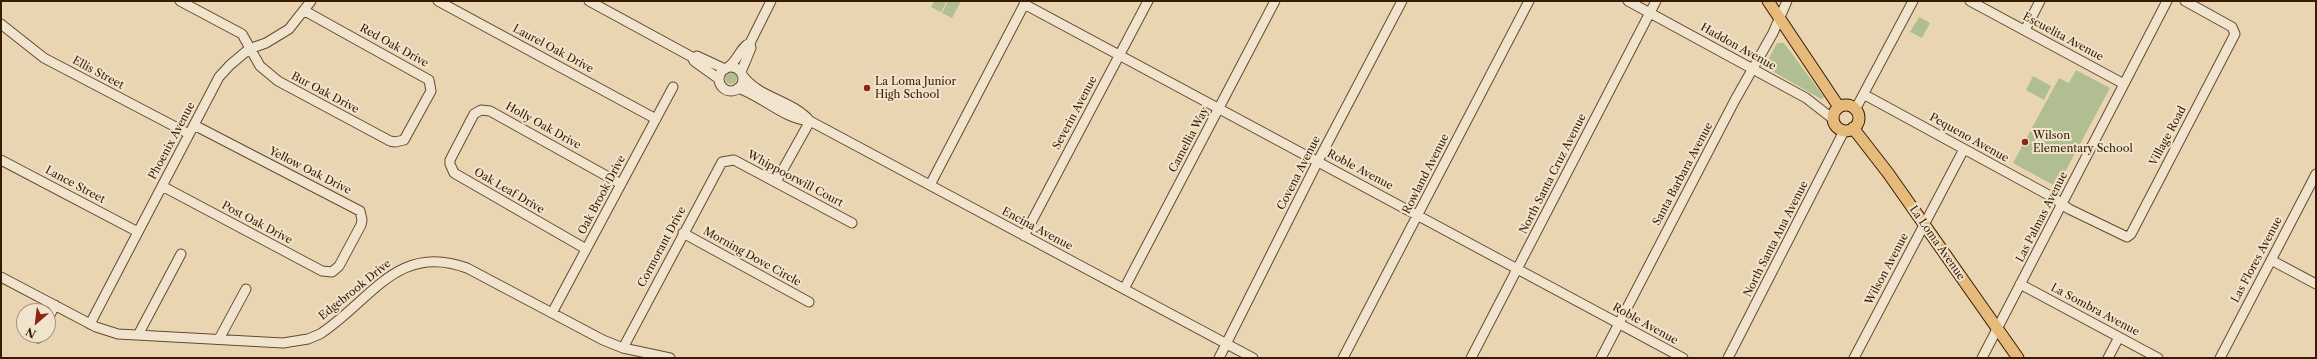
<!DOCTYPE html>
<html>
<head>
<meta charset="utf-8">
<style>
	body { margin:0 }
	#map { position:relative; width:2317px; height:359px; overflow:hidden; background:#ead5b3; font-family:"Libre Caslon Text",serif }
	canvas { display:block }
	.frame { position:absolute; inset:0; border:2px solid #371c00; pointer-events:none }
	.north { position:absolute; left:16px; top:303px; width:40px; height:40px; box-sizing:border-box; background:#f1e4ce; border:1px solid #a7947c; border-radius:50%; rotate:208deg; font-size:11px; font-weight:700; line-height:16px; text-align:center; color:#371c00 }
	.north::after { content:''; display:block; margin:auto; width:14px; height:18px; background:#8f2418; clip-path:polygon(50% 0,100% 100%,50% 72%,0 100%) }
</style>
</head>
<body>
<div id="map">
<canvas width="2317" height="359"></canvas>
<div class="frame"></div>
<div class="north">N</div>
</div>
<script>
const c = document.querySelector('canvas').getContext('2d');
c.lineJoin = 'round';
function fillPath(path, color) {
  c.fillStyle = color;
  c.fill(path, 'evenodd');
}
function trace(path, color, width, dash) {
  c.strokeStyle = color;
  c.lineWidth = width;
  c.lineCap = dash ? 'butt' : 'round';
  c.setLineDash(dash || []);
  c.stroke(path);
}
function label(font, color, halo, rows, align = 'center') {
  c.font = font + ' "Libre Caslon Text",serif';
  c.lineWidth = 4;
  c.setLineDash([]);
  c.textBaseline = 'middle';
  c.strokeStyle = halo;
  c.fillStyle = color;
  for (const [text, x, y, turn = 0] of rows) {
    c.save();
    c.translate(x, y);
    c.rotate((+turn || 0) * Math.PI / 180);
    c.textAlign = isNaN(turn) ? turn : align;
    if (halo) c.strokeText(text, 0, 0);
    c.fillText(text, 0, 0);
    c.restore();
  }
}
const green = new Path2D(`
	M934 1H947L941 12 931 7Z
	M948 1H961L952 18 942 13Z
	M1919 17 1930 23 1922 38 1910 32Z
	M1777 43H1784L1824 97 1821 99 1767 68 1766 64Z
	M2076 70 2110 88 2057 187 2013 163 2059 78 2069 83Z
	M725 78a6 6 0 1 1 12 0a6 6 0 1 1-12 0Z
	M2033 76 2051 86 2044 100 2026 90Z`);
const minor = new Path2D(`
	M180 1 242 34 260 66 278 81 390 141 395 142 404 140 431 91 429 80 305 11
	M438 1 656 119
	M589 1 692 57 694 61 719 79
	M1628 1 1806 98 1833 119
	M1970 1 2124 84
	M1024 4 1683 358
	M1 24 44 58 189 134
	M2025 30 2040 1
	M697 56 725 69
	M728 67C738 61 740 47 750 43
	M719 79a12 12 0 1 1 24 0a12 12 0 1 1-24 0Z
	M741 72 751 48 750 43 771 1
	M743 76C759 98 792 100 810 121L1253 358
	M738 88C762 96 784 119 810 121
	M1865 95 2054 198 2069 209 2127 237 2131 234 2235 34 2232 27 2185 1
	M1855 110 1913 1
	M1 160 138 232
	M776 182 810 121
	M930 185 1026 1
	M162 186 322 271 332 272 339 266 361 225 362 220 360 211 194 125
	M683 233 809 302
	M1024 236 1148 1
	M586 249 454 173 450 164V160L474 114 481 110 490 111 621 184
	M2271 260 2316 284
	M1 277 96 327 118 334 283 343 308 339 320 334C371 301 397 242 467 268L603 340 623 348 670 358
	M2020 284 2158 358
	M1124 289 1275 1
	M552 313 673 87
	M48 319 55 305
	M90 324 219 77 230 65 249 49 266 43 289 29 311 1
	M138 335 181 254
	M38 338 39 335
	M219 339 246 289
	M623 348 722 162 734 160 852 223
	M1219 358 1318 161 1402 1
	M1343 358 1529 1
	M1471 358 1656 1
	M1601 358 1735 100 1773 33 1787 1
	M1728 358 1844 131
	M1854 358 1964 149
	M1982 358 2167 1
	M2108 358 2119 337
	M2220 358 2316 174`);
const major = new Path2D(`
	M1768 1 1839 107
	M1833 118a13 13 0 1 1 26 0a13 13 0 1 1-26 0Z
	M1853 128 1888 173 2018 358`);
const markers = [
	[867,88,4,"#8f2418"],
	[2025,142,4,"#8f2418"]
];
const streetNames = [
	["Escuelita Avenue",2063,37,28],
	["Red Oak Drive",394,46,29],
	["Haddon Avenue",1738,47,29],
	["Laurel Oak Drive",553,49,28],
	["Ellis Street",98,73,28],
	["Bur Oak Drive",325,93,28],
	["Severin Avenue",1075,113,-62],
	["Holly Oak Drive",543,126,29],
	["Village Road",2168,136,-62],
	["Pequeno Avenue",1969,138,29],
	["Camellia Way",1189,140,-62],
	["Phoenix Avenue",172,141,-62],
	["Roble Avenue",1360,170,28],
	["Yellow Oak Drive",310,171,27],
	["Covena Avenue",1299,173,-63],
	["Rowland Avenue",1426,174,-63],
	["North Santa Cruz Avenue",1553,174,-63],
	["Santa Barbara Avenue",1683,174,-62],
	["Whippoorwill Court",795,179,28],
	["Lance Street",75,185,28],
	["Oak Leaf Drive",509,191,30],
	["Oak Brook Drive",602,195,-62],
	["Las Palmas Avenue",2042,217,-63],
	["Post Oak Drive",257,223,28],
	["Encina Avenue",1037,229,28],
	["North Santa Ana Avenue",1776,239,-63],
	["La Loma Avenue",1937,243,55],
	["Cormorant Drive",662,247,-62],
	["Morning Dove Circle",752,257,29],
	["Las Flores Avenue",2257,260,-62],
	["Wilson Avenue",1887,269,-62],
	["Edgebrook Drive",355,290,-39],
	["La Sombra Avenue",2095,310,28],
	["Roble Avenue",1645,324,29]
];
const poiNames = [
	["La Loma Junior",875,82],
	["High School",875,95],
	["Wilson",2033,136],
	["Elementary School",2033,149]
];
fillPath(green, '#b1be91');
trace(minor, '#644a2d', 11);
trace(major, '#371c00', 13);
trace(minor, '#f1e4ce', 9);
trace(major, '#e5ba7a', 11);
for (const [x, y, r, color] of markers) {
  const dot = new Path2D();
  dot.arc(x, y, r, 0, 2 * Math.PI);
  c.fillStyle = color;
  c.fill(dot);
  trace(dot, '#f1e4ce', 1.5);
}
label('11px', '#371c00', '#f1e4ce', streetNames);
label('11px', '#371c00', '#f1e4ce', poiNames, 'left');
</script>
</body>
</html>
